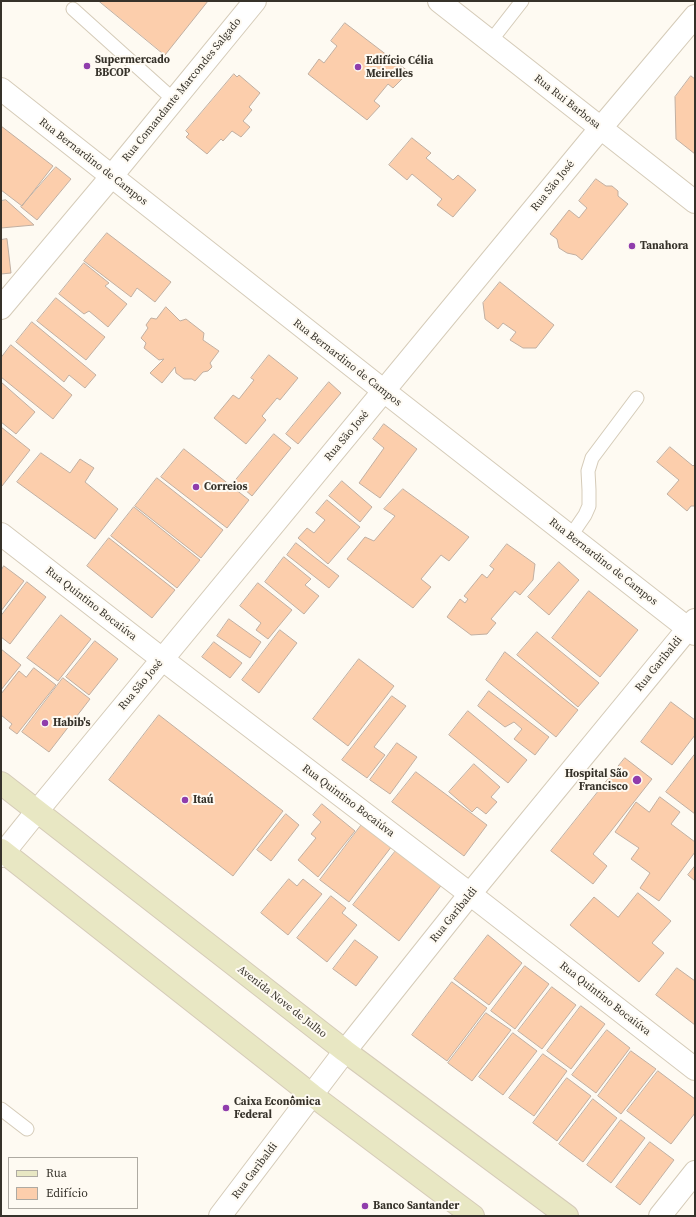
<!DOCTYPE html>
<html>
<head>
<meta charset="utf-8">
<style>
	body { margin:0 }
	#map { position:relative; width:696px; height:1217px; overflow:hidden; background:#fefaf2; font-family:"Source Serif 4",serif }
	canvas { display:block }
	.frame { position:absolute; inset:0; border:2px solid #36322a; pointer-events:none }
	.legend { position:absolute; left:8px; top:1157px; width:130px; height:52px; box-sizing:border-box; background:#fefaf2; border:1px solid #aeaaa2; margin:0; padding:5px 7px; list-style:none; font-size:12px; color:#36322a }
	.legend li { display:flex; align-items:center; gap:8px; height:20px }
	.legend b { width:20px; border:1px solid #aeaaa2 }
</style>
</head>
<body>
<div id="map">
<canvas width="696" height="1217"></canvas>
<div class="frame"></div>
<ul class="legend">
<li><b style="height:5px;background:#e8e7c3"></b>Rua</li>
<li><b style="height:11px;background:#fcceac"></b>Edifício</li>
</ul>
</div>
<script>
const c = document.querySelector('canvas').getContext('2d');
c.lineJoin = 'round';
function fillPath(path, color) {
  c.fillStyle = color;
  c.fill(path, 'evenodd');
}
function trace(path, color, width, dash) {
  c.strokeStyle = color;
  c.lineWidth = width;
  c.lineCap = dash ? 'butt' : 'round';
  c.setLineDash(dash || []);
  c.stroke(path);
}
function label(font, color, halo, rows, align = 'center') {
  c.font = font + ' "Source Serif 4",serif';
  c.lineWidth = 4;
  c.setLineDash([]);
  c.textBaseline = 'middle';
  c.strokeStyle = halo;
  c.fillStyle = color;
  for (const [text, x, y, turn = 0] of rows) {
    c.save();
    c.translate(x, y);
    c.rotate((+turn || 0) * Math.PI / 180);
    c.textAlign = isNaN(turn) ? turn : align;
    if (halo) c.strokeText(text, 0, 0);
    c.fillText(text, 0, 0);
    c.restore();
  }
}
const building = new Path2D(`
	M99 1H208L165 55Z
	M345 23 409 72 393 88 388 84 374 101 380 106 367 120 308 74 319 59 324 63 337 46 331 41Z
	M234 74 237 77 239 75 260 93 249 107 252 110 243 121 250 127 241 137 232 131 223 141 221 139 207 154 186 137 189 134 186 131Z
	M691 76 695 79V154L676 139 675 97Z
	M1 126 53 166 22 206 1 190Z
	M412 138 431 153 426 158 453 180 458 175 476 190 453 217 437 205 442 199 412 174 407 180 389 165Z
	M56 167 71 179 37 220 21 207Z
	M596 179 606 186H612L618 191V196L628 204 582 260 576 255 567 253 559 248 557 239 550 234 569 210 579 218 587 208 579 201Z
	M6 200 34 225 1 228V201Z
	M107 233 171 282 155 302 137 288 131 297 84 261Z
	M7 239 11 273 1 274V240Z
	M84 263 109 283 105 286 127 304 108 327 89 311 84 314 59 294Z
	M500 282 554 325 536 348H523L510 340 516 332 503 323 498 329 485 319 483 303Z
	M56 298 105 337 86 360 37 321Z
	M166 307 180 321 186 319 204 333 203 340 219 351 210 363 212 367 208 371 203 372 195 381 192 379H184L176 373 175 367 162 383 150 373 164 359 159 360 144 348 146 343 141 338 148 328 146 325 151 318 156 319Z
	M32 322 96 375 85 388 69 375 64 382 16 342Z
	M11 345 72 395 53 419 1 377V358Z
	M269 355 298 378 280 400 277 398 262 416 266 420 246 444 214 418 233 395 239 399 254 380 251 378Z
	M1 382 35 412 16 434 1 422Z
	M329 382 341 393 298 444 286 434Z
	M384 424 417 449 380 498 359 483 384 448 373 439Z
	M1 427 30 450 2 486H1Z
	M274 434 291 448 252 496 235 481Z
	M670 447 693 466 695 464V506H691L687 511 667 494 679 480 657 462Z
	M184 449 249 500 227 528 161 477Z
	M41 453 70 473 80 459 94 468 85 482 118 509 95 539 17 482Z
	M157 478 223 530 201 558 135 506Z
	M342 481 372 507 360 522 329 496Z
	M403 489 469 537 449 561 441 555 421 579 431 587 413 608 347 559 365 537 374 541 395 516 384 509Z
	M327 500 360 527 328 564 298 538 307 528 314 533 325 520 316 513Z
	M134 507 200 560 177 588 111 536Z
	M109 538 175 590 152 618 87 566Z
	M296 543 339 576 329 588 287 555Z
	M507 544 535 564 533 580 520 595 515 591 491 619 496 623 487 634 471 635 447 617 460 599 465 603 468 599 464 596 482 574 487 578 494 569 490 566Z
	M284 557 311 579 305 585 319 596 304 614 265 582Z
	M559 562 579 580 549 615 528 597Z
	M4 566 24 581 1 611V571Z
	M27 582 46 597 10 644 1 637V616Z
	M258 583 292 610 268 639 256 630 261 623 240 606Z
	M589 591 638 630 600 677 552 638Z
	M61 615 91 639 58 681 27 658Z
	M229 619 261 642 250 658 217 636Z
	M280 630 297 643 259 693 242 680Z
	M537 632 599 683 578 707 517 655Z
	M95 641 118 659 89 695 66 677Z
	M214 642 242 663 230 678 202 657Z
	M1 649 21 665 1 690Z
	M505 652 578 710 556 737 486 680Z
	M359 659 394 686 348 746 313 719Z
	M34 668 56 685 17 734 9 728 12 724 1 715V694L19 671 26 677Z
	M63 678 90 699 49 752 22 732Z
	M489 691 549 737 535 755 514 739 522 729 514 722 505 727 478 706Z
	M392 696 406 706 374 747 385 755 367 778 342 760Z
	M671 702 695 720V735L672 765 641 742Z
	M468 711 527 760 508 783 449 735Z
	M159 715 283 811 233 876 109 780Z
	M397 743 417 757 390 794 370 780Z
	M695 754V814L666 792Z
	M625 758 652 779 593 854 607 866 593 884 551 851Z
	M474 764 500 787 491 797 497 802 486 814 477 807 472 812 449 792Z
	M416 772 487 825 464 856 392 802Z
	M660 797 680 812 671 824 695 842V852L659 901 640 888 650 873 631 859 639 848 615 832 636 802 649 812Z
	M322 804 355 831 318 877 298 860 316 838 311 834 321 822 313 815Z
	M286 814 299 825 271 861 257 850Z
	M363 823 392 846 349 902 320 880Z
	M398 848 443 883 399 941 353 905Z
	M695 866V881L688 875Z
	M289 879 297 886 303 879 322 894 288 935 261 913Z
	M638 893 671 921 652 943 664 953 639 982 570 925 594 897 618 917Z
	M331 896 346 908 342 913 357 925 327 962 297 938Z
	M488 935 522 963 489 1005 454 979Z
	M355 940 378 957 356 986 333 969Z
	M525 966 549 984 515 1029 491 1011Z
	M677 968 695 981V1025L656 995Z
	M452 982 487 1008 447 1061 412 1035Z
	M552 987 576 1005 542 1049 518 1031Z
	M581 1006 605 1024 571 1069 547 1051Z
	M486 1013 511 1030 472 1081 448 1063Z
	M607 1030 630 1048 596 1093 572 1075Z
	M513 1033 537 1051 503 1095 479 1077Z
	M631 1051 656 1069 621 1114 598 1096Z
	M543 1054 567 1071 534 1116 509 1098Z
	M658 1071 695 1099V1113L671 1144 627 1111Z
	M567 1078 591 1096 557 1141 533 1123Z
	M593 1099 617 1118 583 1162 559 1144Z
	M621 1120 645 1138 611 1183 587 1165Z
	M650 1142 674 1160 640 1205 616 1187Z`);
const service = new Path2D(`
	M73 9 174 100
	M490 42 522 1
	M570 537 585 515 589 506V490L588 471 592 458 637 398
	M1 1109 27 1129`);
const minor = new Path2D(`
	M439 1 695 202
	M1 89 384 391 695 634
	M1 308 111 177 255 1
	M1 534 162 659 470 894 695 1069
	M1 856 38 810 589 142 695 16
	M220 1216 345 1051 470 894 695 620
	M660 1216 695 1172`);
const secondary = new Path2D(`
	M1 783 345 1051 567 1216
	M1 850 312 1095 473 1216`);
const markers = [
	[87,66,4,"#903dac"],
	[358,67,4,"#903dac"],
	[632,246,4,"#903dac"],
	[196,487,4,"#903dac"],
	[45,723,4,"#903dac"],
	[637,780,5,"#903dac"],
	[185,800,4,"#903dac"],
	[226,1108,4,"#903dac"],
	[365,1206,4,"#903dac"]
];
const poiNames = [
	["Supermercado",95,60],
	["BBCOP",95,73],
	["Edifício Célia",366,61],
	["Meirelles",366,74],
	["Tanahora",640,246],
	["Correios",204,487],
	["Habib's",53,723],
	["Hospital São",628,774,"right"],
	["Francisco",628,787,"right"],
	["Itaú",193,800],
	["Caixa Econômica",234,1102],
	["Federal",234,1115],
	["Banco Santander",373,1206]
];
const streetNames = [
	["Rua Comandante Marcondes Salgado",182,90,-51],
	["Rua Rui Barbosa",567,102,38],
	["Rua Bernardino de Campos",93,162,38],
	["Rua São José",553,186,-51],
	["Rua Bernardino de Campos",347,363,38],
	["Rua São José",347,436,-50],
	["Rua Bernardino de Campos",603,562,38],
	["Rua Quintino Bocaiúva",91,604,38],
	["Rua Garibaldi",659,664,-51],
	["Rua São José",141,685,-50],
	["Rua Quintino Bocaiúva",348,801,37],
	["Rua Garibaldi",454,915,-51],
	["Rua Quintino Bocaiúva",605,999,38],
	["Avenida Nove de Julho",282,1002,38],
	["Rua Garibaldi",255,1171,-53]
];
fillPath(building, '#fcceac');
trace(building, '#c1afa1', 1);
trace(service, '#d5cbb8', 15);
trace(minor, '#d5cbb8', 24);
trace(secondary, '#d5cbb8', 24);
trace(service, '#fff', 13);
trace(minor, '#fff', 22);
trace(secondary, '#e8e7c3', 22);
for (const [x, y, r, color] of markers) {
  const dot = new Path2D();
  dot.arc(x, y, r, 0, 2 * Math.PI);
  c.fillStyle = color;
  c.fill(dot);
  trace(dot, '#fefaf2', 1.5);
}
label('bold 11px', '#36322a', '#fefaf2', poiNames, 'left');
label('11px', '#36322a', '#fefaf2', streetNames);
</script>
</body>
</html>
